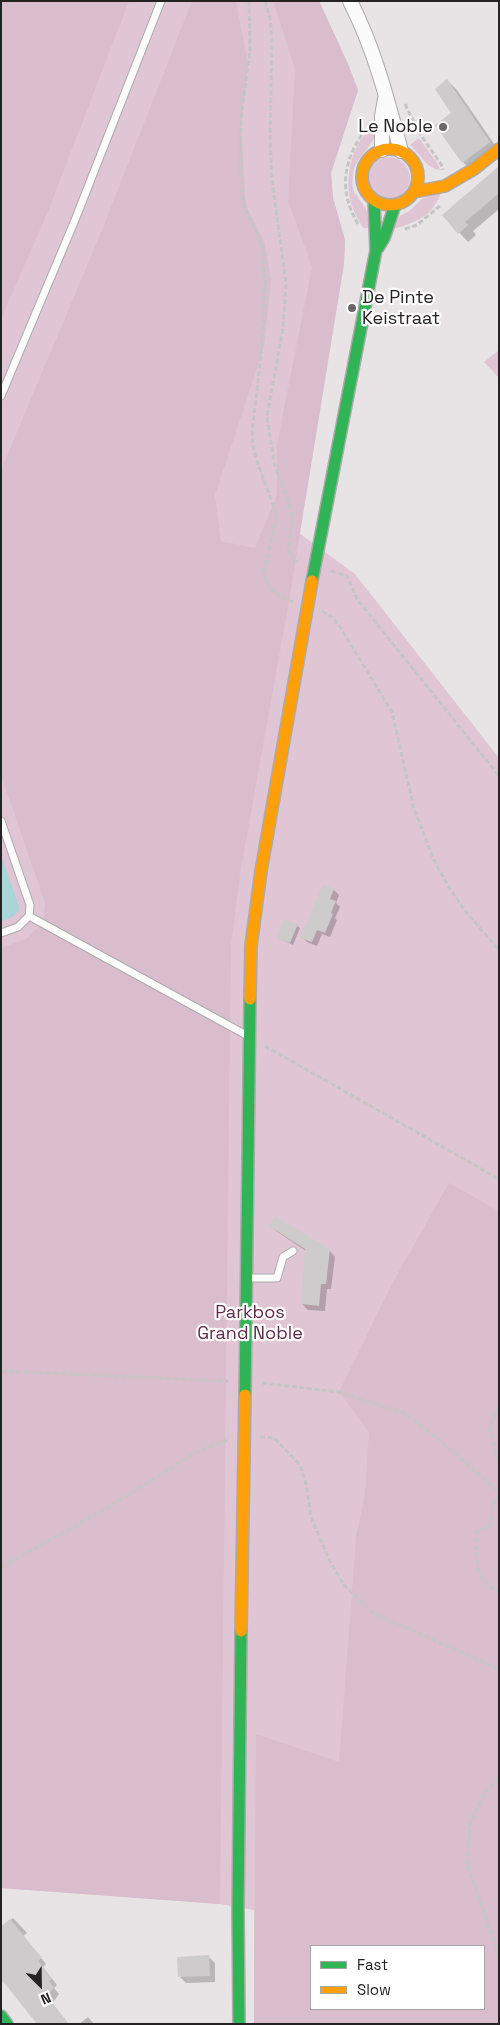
<!DOCTYPE html>
<html>
<head>
<meta charset="utf-8">
<style>
	body { margin:0 }
	#map { position:relative; width:500px; height:2025px; overflow:hidden; background:#e8e4e6; font-family:"Space Grotesk",sans-serif }
	canvas { display:block }
	.frame { position:absolute; inset:0; border:2px solid #252223; pointer-events:none }
	.legend { position:absolute; left:310px; top:1945px; width:175px; height:65px; box-sizing:border-box; background:#fff; border:1px solid #a8a7a7; margin:0; padding:6px 9px; list-style:none; font-size:15px; color:#252223 }
	.legend li { display:flex; align-items:center; gap:10px; height:25px }
	.legend b { width:25px; border:1px solid #a8a7a7 }
	.north { position:absolute; left:15px; top:1960px; width:50px; height:50px; -webkit-text-stroke:4px #fff; paint-order:stroke; rotate:157deg; font-size:14px; font-weight:700; line-height:20px; text-align:center; color:#252223 }
	.north::after { content:''; display:block; margin:auto; width:18px; height:22px; background:#252223; clip-path:polygon(50% 0,100% 100%,50% 72%,0 100%) }
</style>
</head>
<body>
<div id="map">
<canvas width="500" height="2025"></canvas>
<div class="frame"></div>
<ul class="legend">
<li><b style="height:6px;background:#30b455"></b>Fast</li>
<li><b style="height:6px;background:#ff9f0a"></b>Slow</li>
</ul>
<div class="north">N</div>
</div>
<script>
const c = document.querySelector('canvas').getContext('2d');
c.lineJoin = 'round';
function fillPath(path, color) {
  c.fillStyle = color;
  c.fill(path, 'evenodd');
}
function trace(path, color, width, dash) {
  c.strokeStyle = color;
  c.lineWidth = width;
  c.lineCap = dash ? 'butt' : 'round';
  c.setLineDash(dash || []);
  c.stroke(path);
}
function label(font, color, halo, rows, align = 'center') {
  c.font = font + ' "Space Grotesk",sans-serif';
  c.lineWidth = 4.5;
  c.setLineDash([]);
  c.textBaseline = 'middle';
  c.strokeStyle = halo;
  c.fillStyle = color;
  for (const [text, x, y, turn = 0] of rows) {
    c.save();
    c.translate(x, y);
    c.rotate((+turn || 0) * Math.PI / 180);
    c.textAlign = isNaN(turn) ? turn : align;
    if (halo) c.strokeText(text, 0, 0);
    c.fillText(text, 0, 0);
    c.restore();
  }
}
const green = new Path2D(`
	M1 1H319L348 64 358 90 331 173 333 198 345 240 344 264 299 533 355 574 499 758V2024H254V1910L220 1904 1 1888ZM311 1946H484V2009H311Z
	M376 127C379 143 355 156 353 174 350 195 358 194 366 209 368 214 368 222 369 228H363C358 219 352 209 350 199 345 176 352 137 376 127Z
	M419 138 438 164 440 170C426 168 420 154 410 145Z
	M368 178a21 21 0 1 1 42 0a21 21 0 1 1-42 0Z
	M441 192C434 215 415 224 392 229L400 216 409 211 423 198Z
	M499 350V378L484 362Z`);
const forest = new Path2D(`
	M1 1H129L49 209 1 319Z
	M192 1H236L248 64 241 125 246 206 265 243 271 281 264 347 215 495 221 541 255 548 277 495V444L312 267 288 201 295 69 273 1H319L348 64 358 90 331 173 333 198 345 240 344 264 288 607 241 868 231 945 220 1904 1 1888V948L26 939 43 923 45 903 1 775V470L102 230Z
	M449 1183 499 1211V2024H254L256 1734 339 1762 356 1537 365 1493 369 1432 339 1392 392 1284ZM311 1946H484V2009H311Z`);
const water = new Path2D(`
	M1 855 19 906V911L12 917 1 922Z`);
const shadow = new Path2D(`
	M447 80 457 90 499 151 472 172 463 162Z
	M499 168V209L473 231 476 235 468 242 443 215Z
	M323 886 334 890 339 895 336 903 340 907 335 918 337 920 330 937 322 934 317 946 307 942 302 937Z
	M297 926 300 928 293 945 278 938Z
	M270 1226 329 1250 335 1257 331 1289H327L325 1311 308 1310 302 1304 306 1251 276 1231Z
	M13 1918 27 1933 23 1936 46 1964 43 1967 57 1985 54 1988 59 1994 38 2024 1 1928Z
	M209 1957 215 1963V1982L186 1983 180 1977Z
	M88 2017 94 2024H79Z`);
const building = new Path2D(`
	M447 79 490 142 462 163 435 125 451 113 435 89Z
	M499 166V193L465 222 468 225 458 234 442 215Z
	M323 884 334 889 330 899 336 901 331 913 333 914 325 933 317 930 312 942 300 938Z
	M284 919 298 924 290 943 277 938Z
	M275 1216 330 1249 326 1284H321L319 1306 301 1304 305 1249 269 1226Z
	M10 1919 42 1958 38 1961 52 1979 49 1981 54 1987 47 1996 69 2024H37L1 1979V1926Z
	M209 1955 210 1976 178 1977 177 1957Z`);
const path = new Path2D(`
	M249 1 250 50 241 118 240 172 244 206 262 245 265 281 261 356 252 431 253 447 258 464 277 516 264 571C265 589 277 596 293 602
	M265 1 270 18 272 40 270 137 272 181 286 283 283 328 267 416 274 463 290 506 292 522 288 551 298 562
	M405 104 418 131 441 164 443 170
	M358 224C337 189 344 157 368 126
	M405 229 417 225 441 205
	M331 571 347 576 357 599 499 776
	M322 611 332 617 340 627 392 712 414 809 434 860 448 886 466 912 499 950
	M265 1046 499 1179
	M1 1371 228 1381
	M262 1383 339 1392 406 1414 444 1444 499 1492
	M499 1407 489 1427 499 1464
	M260 1437 274 1438 300 1465 306 1484 311 1517 329 1559 343 1584 373 1613 499 1669
	M499 1495 492 1507 491 1524 477 1532C477 1560 471 1576 499 1592
	M1 1567C48 1542 93 1516 138 1489 169 1470 194 1449 229 1440
	M499 1778 485 1792 470 1824 467 1864 496 1946 499 1961`);
const lane = new Path2D(`
	M1 396 75 220 161 1
	M1 821 30 905 29 916 248 1036
	M1 933 18 927 29 916
	M247 1278H277L283 1257 293 1251`);
const street = new Path2D(`
	M350 1C375 50 387 99 401 151
	M382 150V116L385 99`);
const fast = new Path2D(`
	M378 248 384 238 395 205
	M312 581 376 250 374 201
	M245 1395 250 999
	M1 2016 7 2024
	M239 2024 238 1909 241 1631`);
const slow = new Path2D(`
	M362 177a28 28 0 1 1 56 0a28 28 0 1 1-56 0Z
	M414 192 445 186 474 169 499 149
	M250 999 251 946 261 871 312 581
	M241 1631 245 1395`);
const markers = [
	[443,127,5,"#696667"],
	[352,308,5,"#696667"]
];
const poiNames = [
	["Le Noble",433,127],
	["De Pinte",362,298,"left"],
	["Keistraat",362,319,"left"]
];
const parkNames = [
	["Parkbos",250,1313],
	["Grand Noble",250,1334]
];
fillPath(green, '#e0c6d5');
fillPath(forest, '#d9bdcd');
fillPath(water, '#a8d5d7');
fillPath(shadow, '#0003');
fillPath(building, '#cecbcc');
trace(lane, '#adaaab', 9);
trace(street, '#adaaab', 16);
trace(fast, '#adaaab', 14);
trace(slow, '#adaaab', 14);
trace(path, '#c5c5c5', 3, [5, 2.5]);
trace(lane, '#fcfbfb', 7);
trace(street, '#fcfbfb', 14);
trace(fast, '#30b455', 11);
trace(slow, '#ff9f0a', 11);
for (const [x, y, r, color] of markers) {
  const dot = new Path2D();
  dot.arc(x, y, r, 0, 2 * Math.PI);
  c.fillStyle = color;
  c.fill(dot);
  trace(dot, '#fff', 2);
}
label('18px', '#252223', '#fff', poiNames, 'right');
label('18px', '#62294d', '#fff', parkNames);
</script>
</body>
</html>
